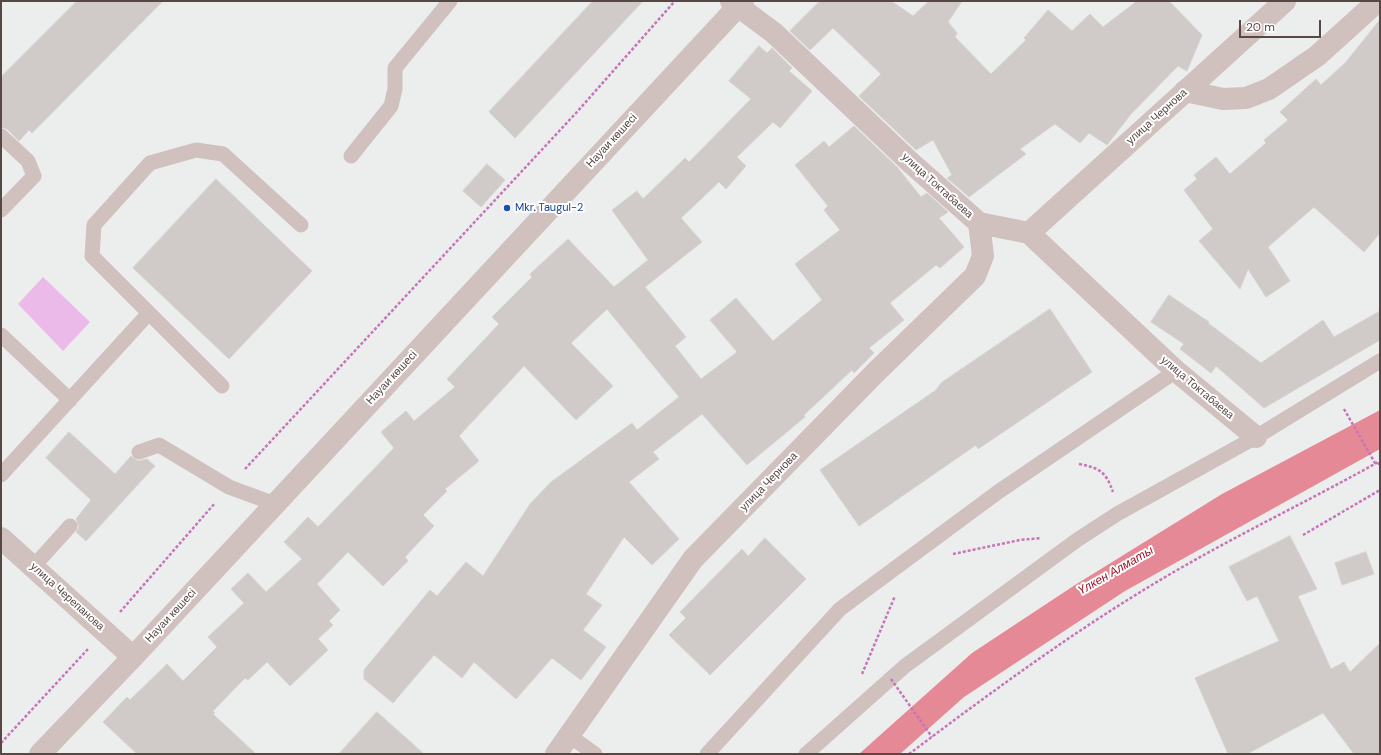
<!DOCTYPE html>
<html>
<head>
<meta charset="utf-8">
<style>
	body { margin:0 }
	#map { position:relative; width:1381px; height:755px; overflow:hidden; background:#ebeeed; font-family:"DM Sans",sans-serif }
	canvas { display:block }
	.frame { position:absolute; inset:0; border:2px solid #574745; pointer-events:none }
	.scale { position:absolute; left:1239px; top:20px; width:82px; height:18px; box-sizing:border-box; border:2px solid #574745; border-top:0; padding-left:5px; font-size:12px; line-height:14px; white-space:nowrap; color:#574745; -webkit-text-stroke:3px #fff; paint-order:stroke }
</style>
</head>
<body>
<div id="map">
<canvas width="1381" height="755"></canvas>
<div class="frame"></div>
<div class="scale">20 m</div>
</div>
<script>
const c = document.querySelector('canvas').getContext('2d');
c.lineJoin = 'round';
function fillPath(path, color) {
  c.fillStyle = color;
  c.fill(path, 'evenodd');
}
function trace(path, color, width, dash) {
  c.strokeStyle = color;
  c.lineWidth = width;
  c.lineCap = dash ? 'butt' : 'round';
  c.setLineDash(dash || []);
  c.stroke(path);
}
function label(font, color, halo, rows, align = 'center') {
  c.font = font + ' "DM Sans",sans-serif';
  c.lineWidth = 4;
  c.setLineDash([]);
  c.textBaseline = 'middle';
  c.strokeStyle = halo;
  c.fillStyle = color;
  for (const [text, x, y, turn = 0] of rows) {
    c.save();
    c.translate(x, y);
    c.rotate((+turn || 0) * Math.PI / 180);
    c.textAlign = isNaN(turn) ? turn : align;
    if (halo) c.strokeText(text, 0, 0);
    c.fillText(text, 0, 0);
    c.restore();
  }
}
const green = new Path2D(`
	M43 277 90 322 63 351 18 304Z`);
const water = new Path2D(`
	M1380 410V449L1125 591 964 697 900 754H859L972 653 1075 585 1222 494Z`);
const building = new Path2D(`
	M77 1H163L32 133 29 130 19 141 7 129 1 127V77Z
	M593 1H643L515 138 489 112Z
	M820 1H891L913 16 929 1H962L948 22 957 33 955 37 991 74 1026 40 1024 38 1048 10 1072 31 1090 14 1103 27 1137 1H1169L1202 35 1187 71 1178 66 1131 114 1107 145 1089 133 1080 143 1055 124 1020 149 1026 154 969 197 947 178 952 175 933 140 916 150 859 96 881 74 833 28 810 50 790 31Z
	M1380 20V233L1364 252 1314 207 1268 247 1290 281 1266 297 1248 269 1240 289 1199 241 1213 229 1184 190 1197 179 1194 175 1216 157 1230 174 1266 143 1264 140 1288 120 1280 112 1316 79 1321 85 1345 63Z
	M759 46 767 53 772 48 792 68 789 71 812 91 780 128 773 122 737 157 746 166 726 189 719 182 681 218 702 242 645 287 686 337 675 346 701 379 737 352 710 320 736 298 773 341 822 300 795 264 840 230 824 210 828 206 795 165 824 141 829 147 854 126 897 167 921 197 927 193 948 212 939 218 964 247 940 268 936 265 890 303 904 320 869 348 874 353 854 373 852 370 804 415 805 417 747 465 702 414 653 452 659 459 629 482 679 539 652 565 624 537 586 594 602 605 583 630 606 647 581 680 552 658 516 699 474 662 462 678 434 655 393 703 364 679V670L430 590 437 596 466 562 483 576 530 504 551 482 632 423 637 430 679 397 607 309 571 343 613 386 576 420 524 366 459 436 479 461 445 489 447 491 423 515 434 526 405 557 408 561 383 586 348 552 317 584 340 610 329 621 333 625 318 639 328 650 290 686 267 662 248 680 245 678 213 711 215 713 213 714 256 754H137L103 722 127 697 130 700 167 664 183 681 217 647 208 637 244 603 231 589 248 573 266 592 302 559 284 542 308 517 318 527 394 448 381 432 406 411 414 421 455 387 447 379 499 324 492 317 532 277 530 274 568 239 614 287 648 260 612 210 637 191 643 199 685 158 689 162 751 99 729 81Z
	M487 164 505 180 481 207 463 191Z
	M216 179 312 271 229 359 133 268Z
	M1169 295 1209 322 1208 323 1261 363 1323 320 1334 337 1380 311V340L1264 408 1216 366 1211 373 1180 349 1184 344 1151 322Z
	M1050 309 1092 372 978 449 976 445 859 526 820 470 936 390 941 383Z
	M69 432 115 474 131 456 138 461 147 459 155 466 86 541 76 532 79 527 76 519 91 500 46 458Z
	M1290 536 1317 589 1298 596 1331 669 1344 662 1350 672 1380 643V754H1354L1323 713 1247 754H1228L1195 678 1279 641 1257 596 1247 601 1229 567Z
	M765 538 806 579 710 675 669 635 686 618 680 612 742 549 748 556Z
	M1366 552 1374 574 1342 585 1335 563Z
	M377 712 424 754H339Z`);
const path = new Path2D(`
	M1344 409 1375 463 1380 464
	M1079 464C1100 468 1106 472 1113 492
	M245 469 576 113 675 1
	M1303 535 1380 490
	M953 554 1020 540 1041 538
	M120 612 215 503
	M862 674 895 596
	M1 743 88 649
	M909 754C998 687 1089 620 1186 565 1249 529 1316 497 1380 461`);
const service = new Path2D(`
	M1 136 28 161 34 176 1 210
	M351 156 391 106 395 89V68L450 1
	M1 335 70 400
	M222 386 92 256 94 225 150 163 196 150 223 154 301 225
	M139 452 159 445 229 487 275 504
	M1 475 149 313
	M33 567 70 526
	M570 736 595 754
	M707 754 840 609 998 492 1176 371
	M806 754 905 666 1077 540 1117 514 1256 437 1380 361`);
const minor = new Path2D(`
	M731 1 774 33 910 162 979 223 1029 233 1176 371 1256 437
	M1185 91 1223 99 1246 98 1269 89 1317 56 1378 1
	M1029 233 1285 1
	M1 538 133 657
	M556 754 693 559 876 372 975 276 983 256 979 223`);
const tertiary = new Path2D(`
	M40 754 133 657 743 1`);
const pathBridge = new Path2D(`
	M891 679 932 737`);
const markers = [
	[507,208,4,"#1a4fb4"]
];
const streetNames = [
	["улица Чернова",1157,117,-42],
	["Науаи көшесі",612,141,-47],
	["улица Токтабаева",937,186,42],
	["Науаи көшесі",392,378,-47],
	["улица Токтабаева",1197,388,40],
	["улица Чернова",769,482,-46],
	["улица Черепанова",67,597,42],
	["Науаи көшесі",171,616,-47]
];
const transitNames = [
	["Mkr. Taugul-2",515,208]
];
const waterNames = [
	["Үлкен Алматы",1116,571,-30]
];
fillPath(green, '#ebbae9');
fillPath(water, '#e68996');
fillPath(building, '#d0cbc8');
trace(building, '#d7d2cf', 1);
trace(path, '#c774b9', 2.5, [3, 2]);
trace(service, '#d0c1bf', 15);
trace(minor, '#d0c1bf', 22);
trace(tertiary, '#d0c1bf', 22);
trace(pathBridge, '#c774b9', 2.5, [3, 2]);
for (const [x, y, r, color] of markers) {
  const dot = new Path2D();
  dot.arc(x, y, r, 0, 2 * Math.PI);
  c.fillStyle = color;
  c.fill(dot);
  trace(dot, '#fff', 1.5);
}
label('11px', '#574745', '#fff', streetNames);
label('11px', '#164399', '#fff', transitNames, 'left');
label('italic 12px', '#9c1326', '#fff', waterNames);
</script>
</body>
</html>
